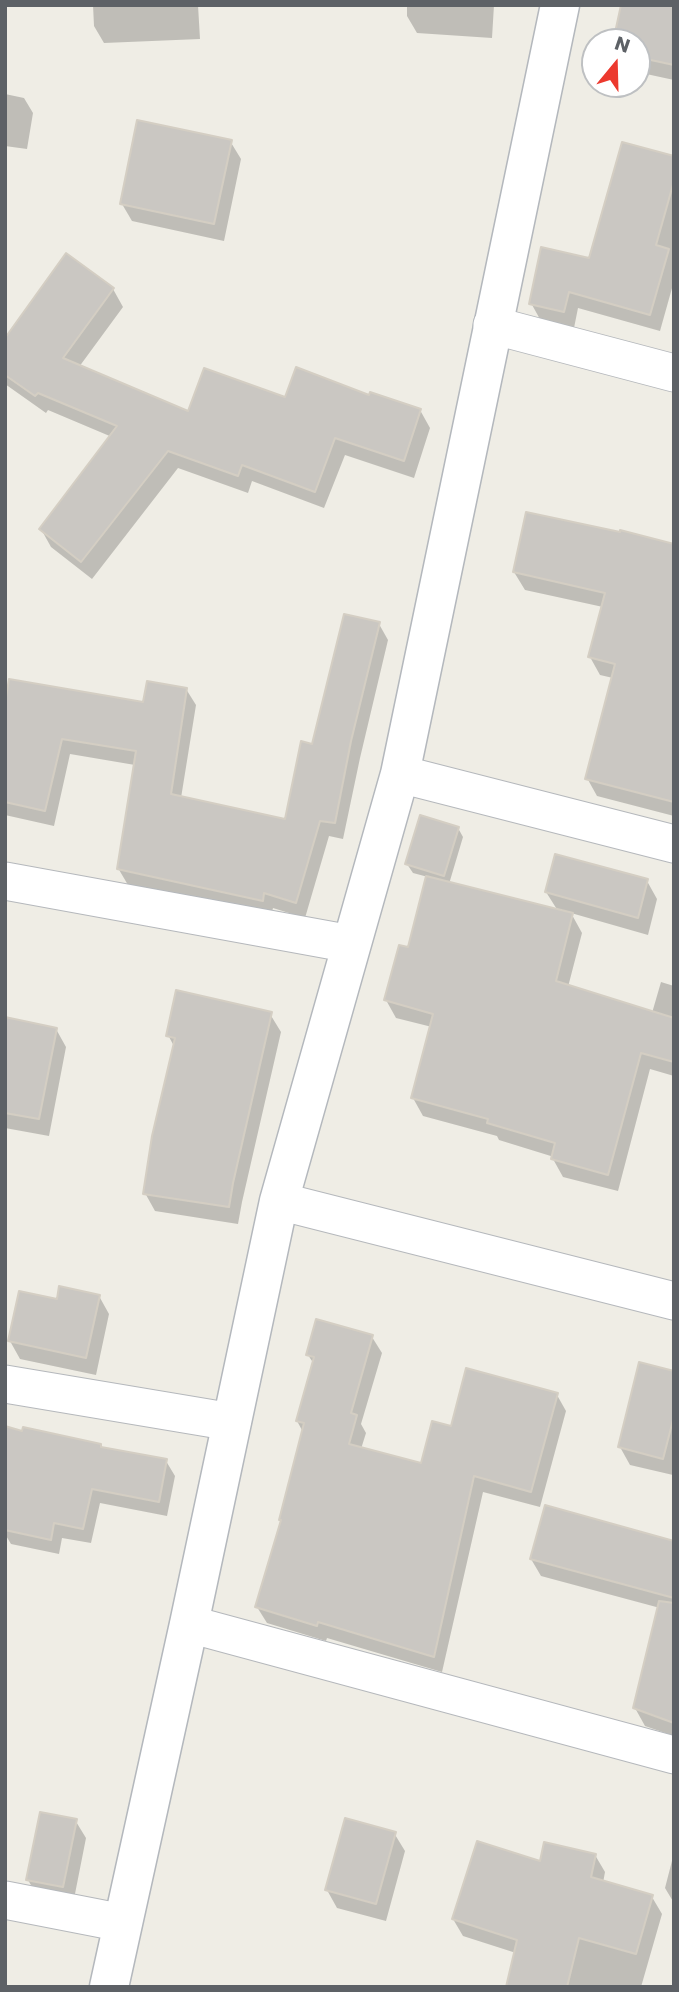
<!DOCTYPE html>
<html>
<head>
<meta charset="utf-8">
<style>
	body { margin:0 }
	#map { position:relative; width:679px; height:1992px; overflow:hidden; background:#efede5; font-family:Poppins,sans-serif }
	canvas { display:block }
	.frame { position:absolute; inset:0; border:7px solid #5d6166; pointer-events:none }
	.north { position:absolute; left:581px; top:28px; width:70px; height:70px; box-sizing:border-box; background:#fff; border:2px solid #bec0c2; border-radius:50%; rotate:19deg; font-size:19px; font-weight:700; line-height:28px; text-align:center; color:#5d6166 }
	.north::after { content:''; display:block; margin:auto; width:24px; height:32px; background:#ec392e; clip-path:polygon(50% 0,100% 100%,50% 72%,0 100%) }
</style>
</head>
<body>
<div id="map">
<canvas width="679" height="1992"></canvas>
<div class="frame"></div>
<div class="north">N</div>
</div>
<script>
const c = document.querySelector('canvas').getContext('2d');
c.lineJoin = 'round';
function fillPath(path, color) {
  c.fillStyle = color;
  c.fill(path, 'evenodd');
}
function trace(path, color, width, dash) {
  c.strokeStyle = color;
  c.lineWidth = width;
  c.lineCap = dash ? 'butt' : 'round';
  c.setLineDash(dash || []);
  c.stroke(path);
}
const shadow = new Path2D(`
	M93 5H198L200 39 104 43 94 26Z
	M407 5H494L492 38 417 33 407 16Z
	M674 5V80L637 72V42H615Z
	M5 94 24 98 33 113 27 149 5 146Z
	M230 141 241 159 224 241 132 221 122 204Z
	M674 158V281L660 331 578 308 574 328 541 321 531 303 590 260Z
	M113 289 123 307 79 367 189 414 286 399 370 397 420 410 430 428 414 478 345 455 324 508 252 481 248 493 178 468 92 579 51 547 41 529 112 437 48 410 46 413 5 384V341Z
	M674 546V816L597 796 587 778 613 678 600 675 590 657 603 607 525 590 514 572Z
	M379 624 388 640 360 758 343 839 329 836 305 918 273 908 271 916 128 885 118 868 135 765 70 754 54 826 5 815V714L145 704 186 689 196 705 181 798 286 821 313 746Z
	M458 828 463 837 449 884 558 911 546 892 647 881 657 899 648 935 571 913 582 933 568 987 652 1013 661 982 674 986V1076L650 1069 618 1191 563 1177 553 1159 554 1157 499 1140 497 1136 423 1116 413 1098 432 1027 396 1018 386 1000 410 950 428 877 413 873 407 864Z
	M270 1014 281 1032 242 1202 238 1224 155 1211 145 1193 175 1048 168 1035Z
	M56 1029 66 1047 49 1136 5 1128V1036Z
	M99 1296 109 1314 96 1375 20 1359 10 1341 58 1301Z
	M372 1337 382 1353 361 1424 366 1433 361 1449 422 1465 452 1428 557 1395 566 1411 540 1507 483 1492 442 1672 327 1638 326 1641 267 1623 257 1607 282 1522 303 1432 297 1421 314 1364 308 1355Z
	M674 1372V1472L673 1475 630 1465 620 1447Z
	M100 1445 102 1449 166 1461 175 1476 167 1516 100 1503 91 1543 62 1538 59 1554 11 1544 5 1534V1517Z
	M674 1537V1736L645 1726 635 1708 660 1608 541 1576 531 1559 672 1542Z
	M75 1820 86 1838 73 1904 38 1897 28 1880Z
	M394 1833 405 1851 386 1921 337 1908 327 1890Z
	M674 1853V1903L665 1888Z
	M595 1855 605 1872 603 1883 652 1897 662 1914 641 1987H508L516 1953 463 1936 453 1919 541 1864Z`);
const building = new Path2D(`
	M621 5H674V65L637 57V42H613Z
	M137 120 232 140 214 224 120 204Z
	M622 142 674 156V181L656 245 669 249 650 315 569 292 564 312 529 304 541 247 589 258Z
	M66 253 114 288 63 358 188 411 204 368 285 397 296 367 369 395 370 392 421 409 404 461 335 438 315 492 242 465 238 476 168 451 81 562 39 529 117 426 38 393 35 396 5 375V338Z
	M526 512 620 532V530L674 544V802L585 779 615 664 588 657 605 593 513 572Z
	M344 614 380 622 351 741 335 823 320 821 296 903 264 893 263 901 117 869 136 751 62 739 45 811 5 802V703L9 679 143 702 147 681 187 688 171 794 285 819 301 741 312 744Z
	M420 815 459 827 444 876 405 864Z
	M555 854 648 879 638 918 545 892Z
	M426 876 573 913 556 981 674 1018V1062L641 1053 608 1175 551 1159 555 1143 487 1123 488 1119 411 1098 433 1014 384 1000 399 945 408 947Z
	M176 990 272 1012 233 1183 229 1207 143 1194 152 1136 175 1038 166 1036Z
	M5 1017 57 1028 39 1119 5 1113Z
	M59 1286 100 1295 86 1358 8 1341 19 1291 57 1299Z
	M316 1319 373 1335 351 1413 357 1415 349 1444 421 1463 432 1421 451 1426 466 1368 558 1393 531 1492 474 1476 434 1657 318 1622 317 1626 255 1607 281 1520H279L304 1423 296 1421 314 1357 306 1355Z
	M639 1362 674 1371V1416L663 1459 618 1447Z
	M5 1426 22 1431 23 1427 101 1444V1447L167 1459 159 1502 92 1489 83 1529 54 1523 51 1540 5 1530Z
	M545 1505 674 1541V1598L530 1559Z
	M659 1601 674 1603V1723L633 1708Z
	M40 1812 77 1819 63 1887 26 1880Z
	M345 1818 396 1832 376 1904 325 1890Z
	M477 1841 540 1861 544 1842 596 1854 591 1877 653 1895 636 1954 579 1938 567 1987H506L517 1940 452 1919Z`);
const street = new Path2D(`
	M492 325 674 373
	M400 774 674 844
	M5 881 351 944
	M279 1201 674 1301
	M5 1384 232 1422
	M189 1624 674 1755
	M5 1900 123 1923`);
const secondary = new Path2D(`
	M109 1987 189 1624 279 1201 400 774 560 5`);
fillPath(shadow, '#0003');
fillPath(building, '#cac7c2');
trace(building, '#d4cec3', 2);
trace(street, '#b5b8bc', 39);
trace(secondary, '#b4b8bd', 41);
trace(street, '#fff', 37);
trace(secondary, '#fff', 38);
</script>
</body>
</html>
